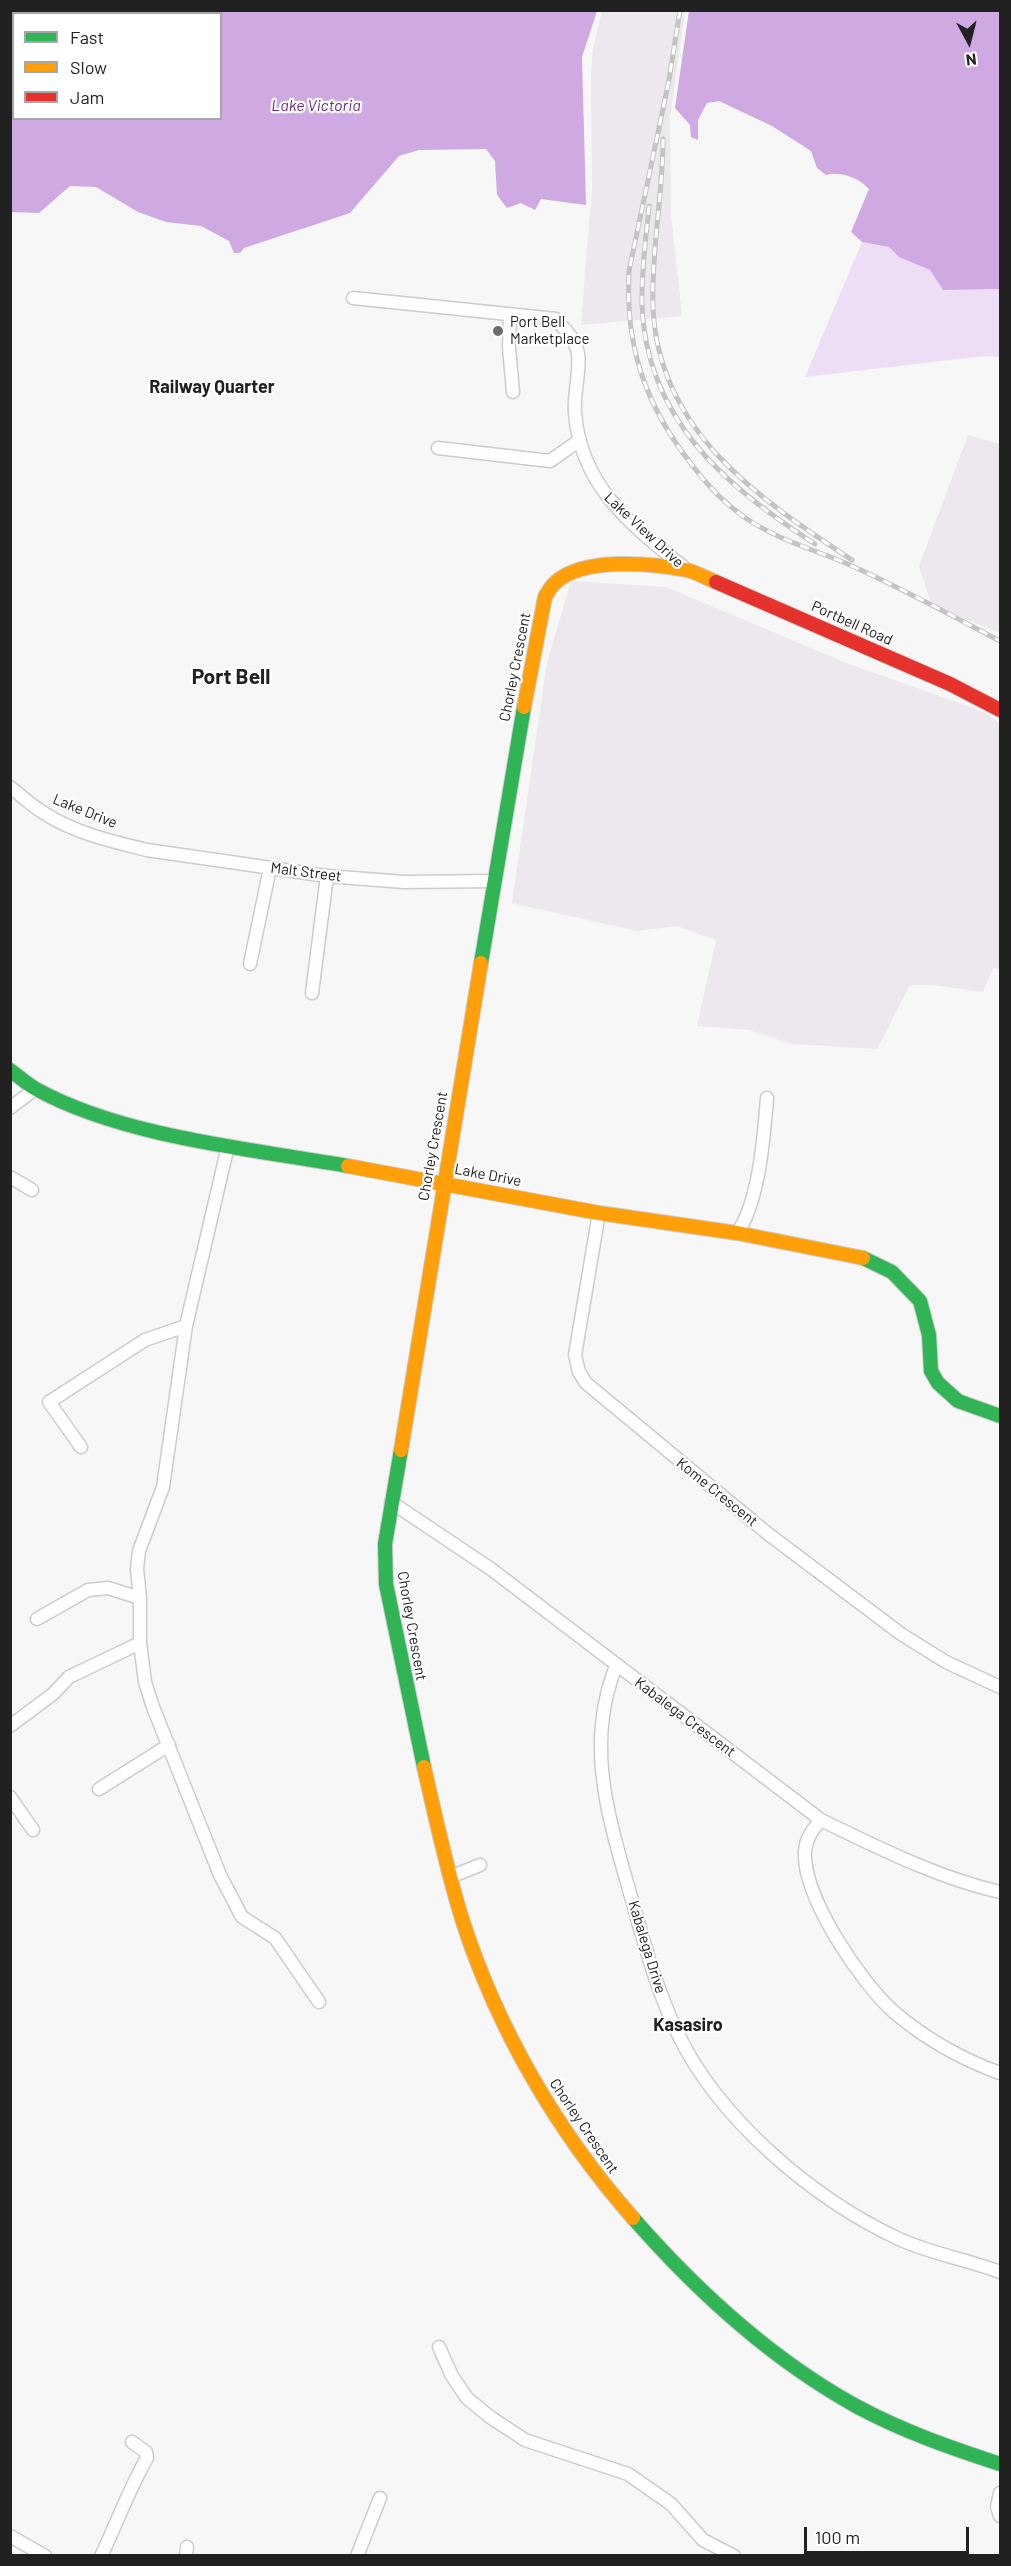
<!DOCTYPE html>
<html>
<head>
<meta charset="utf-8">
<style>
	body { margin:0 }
	#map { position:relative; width:1011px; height:2566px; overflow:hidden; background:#f7f7f7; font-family:Barlow,sans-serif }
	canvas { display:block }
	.frame { position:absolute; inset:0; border:12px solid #212122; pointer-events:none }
	.legend { position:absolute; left:12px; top:12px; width:210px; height:108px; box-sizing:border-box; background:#fff; border:2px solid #a6a6a7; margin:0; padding:8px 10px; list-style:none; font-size:18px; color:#212122 }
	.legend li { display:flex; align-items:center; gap:12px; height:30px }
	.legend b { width:30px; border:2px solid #a6a6a7 }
	.north { position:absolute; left:939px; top:12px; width:60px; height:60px; -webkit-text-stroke:4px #fff; paint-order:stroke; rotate:173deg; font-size:16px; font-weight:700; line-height:24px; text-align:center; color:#212122 }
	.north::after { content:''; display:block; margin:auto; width:21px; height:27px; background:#212122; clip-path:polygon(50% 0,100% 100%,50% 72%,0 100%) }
	.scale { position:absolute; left:804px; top:2527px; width:165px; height:27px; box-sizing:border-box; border:3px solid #212122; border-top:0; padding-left:8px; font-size:18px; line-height:21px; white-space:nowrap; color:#212122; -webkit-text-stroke:4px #fff; paint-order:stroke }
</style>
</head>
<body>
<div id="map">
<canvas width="1011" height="2566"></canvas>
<div class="frame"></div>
<ul class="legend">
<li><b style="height:8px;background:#30b455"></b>Fast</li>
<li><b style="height:8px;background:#ff9f0a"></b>Slow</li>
<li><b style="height:8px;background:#e5322d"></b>Jam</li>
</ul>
<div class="north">N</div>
<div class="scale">100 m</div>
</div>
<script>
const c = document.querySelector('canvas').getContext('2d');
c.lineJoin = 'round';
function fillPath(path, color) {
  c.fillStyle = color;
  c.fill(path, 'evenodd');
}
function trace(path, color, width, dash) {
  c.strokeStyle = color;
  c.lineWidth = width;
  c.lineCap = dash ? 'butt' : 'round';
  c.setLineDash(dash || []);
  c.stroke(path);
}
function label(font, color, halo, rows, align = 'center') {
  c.font = font + ' Barlow,sans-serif';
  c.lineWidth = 4.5;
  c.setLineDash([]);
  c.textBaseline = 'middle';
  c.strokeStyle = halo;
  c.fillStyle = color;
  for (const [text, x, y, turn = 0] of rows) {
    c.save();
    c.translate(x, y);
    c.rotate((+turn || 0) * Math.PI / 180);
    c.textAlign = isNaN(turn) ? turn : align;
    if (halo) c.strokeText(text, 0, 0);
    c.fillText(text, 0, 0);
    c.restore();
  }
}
const built = new Path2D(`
	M602 11H685L670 119 671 215 682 316 581 325 592 188 591 73 593 48Z
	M968 435 1000 444V633L932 605 919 566Z
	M571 581 666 587 849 664 984 712 1000 723V969L993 968 983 992 932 985H910L877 1049 792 1044 750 1030 697 1026 716 940 677 926 638 931 512 903 547 663Z`);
const green = new Path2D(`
	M862 242 889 247 899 257 930 270 943 290 1000 289V357L984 356 805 377Z`);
const water = new Path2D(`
	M11 10 597 11 582 57 586 205 541 199 535 210 521 203 507 208 497 195 495 161 486 149 419 150 399 156 350 213 244 248 240 253H234L229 241 201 226 166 222 138 212 96 187 70 186 39 213 11 212ZM14 14H220V118H14Z
	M689 11H1000V289L943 290 930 270 899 257 889 247 862 242 851 232 869 189C859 178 840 171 826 175L817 168 811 151 772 126 719 101 707 103 698 120V140L691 137 690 125 675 108Z`);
const street = new Path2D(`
	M353 298 556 319C563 328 574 337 577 349 582 366 573 394 575 413 581 488 633 526 687 570
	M510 315 509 348 513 392
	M438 448 550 461 580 440
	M10 787C22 796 32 806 44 813 74 833 114 842 147 850L327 876 404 882 495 881
	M250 964 270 868
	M312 993 327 876
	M10 1108 35 1089
	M10 1177 32 1190
	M599 1213 575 1355 579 1372 586 1383 767 1533 901 1634 946 1662 1000 1687
	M737 1233C759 1203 764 1136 767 1098
	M81 1447 49 1402 145 1340 186 1326
	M391 1502 491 1569 821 1820C879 1848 938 1878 1000 1892
	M37 1619 88 1590 108 1588 140 1598
	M140 1643V1598L137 1569 139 1551 163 1487 186 1326 228 1146
	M616 1666C587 1739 605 1806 626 1879 641 1931 654 1985 678 2034 719 2119 812 2198 897 2238 930 2254 967 2259 1000 2272
	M10 1726 53 1694 69 1677 140 1643 145 1682 153 1707 220 1875 242 1917 275 1938 319 2002
	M99 1789 169 1745
	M10 1797 33 1830
	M821 1820C813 1829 806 1838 805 1851 802 1896 861 1983 894 2012 924 2038 963 2060 1000 2073
	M450 1877 480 1865
	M439 2347 452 2376 467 2398 490 2417 525 2440 628 2474 671 2504 703 2540 734 2556
	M1000 2493 997 2507 1000 2516
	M10 2536 45 2556
	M101 2556C117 2523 129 2489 147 2458L146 2452 132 2442
	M186 2556 187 2547
	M357 2556 380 2498`);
const fast = new Path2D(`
	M481 963 524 707
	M10 1070C18 1076 27 1084 36 1089 123 1137 251 1149 348 1166
	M863 1258 892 1272 920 1301 929 1335 931 1371 938 1383 958 1401 1000 1416
	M401 1450 385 1544 386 1584 424 1767
	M633 2218C696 2290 771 2359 856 2406 902 2431 951 2448 1000 2464`);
const slow = new Path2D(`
	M524 707 545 597C548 592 551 586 556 582 584 557 651 563 686 570 696 572 706 578 716 582
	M348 1166 599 1213 737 1233 863 1258
	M401 1450 481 963
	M424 1767C436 1819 447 1872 463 1922 498 2030 558 2133 633 2218`);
const jam = new Path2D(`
	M716 582 950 684 1000 710`);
const rail = new Path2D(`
	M680 10 669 80 629 271C625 346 645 405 692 465 707 485 725 504 747 519 778 540 816 550 850 565 901 588 951 615 1000 641
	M663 139C663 195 651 251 653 307 658 431 758 498 852 560
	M649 206C646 239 641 273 642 306 647 420 726 487 815 544`);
const markers = [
	[498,331,6,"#6c6c6d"]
];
const poiNames = [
	["Port Bell",510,322],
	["Marketplace",510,339]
];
const streetNames = [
	["Lake View Drive",644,530,43],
	["Portbell Road",852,623,24],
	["Chorley Crescent",515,667,-79],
	["Lake Drive",85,811,22],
	["Malt Street",306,872,7],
	["Chorley Crescent",433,1146,-80],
	["Lake Drive",488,1175,11],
	["Kome Crescent",717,1492,39],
	["Chorley Crescent",412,1626,80],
	["Kabalega Crescent",685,1717,37],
	["Kabalega Drive",647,1947,73],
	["Chorley Crescent",584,2126,56]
];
const waterNames = [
	["Lake Victoria",316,106]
];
const quarterNames = [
	["Railway Quarter",212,387],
	["Kasasiro",688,2025]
];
const districtNames = [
	["Port Bell",231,677]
];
fillPath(built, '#ece8ed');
fillPath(green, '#eddef6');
fillPath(water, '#cea9e2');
trace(street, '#ccc', 15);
trace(fast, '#ccc', 16);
trace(slow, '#ccc', 16);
trace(jam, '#ccc', 16);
trace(street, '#fefefe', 12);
trace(fast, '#30b455', 14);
trace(slow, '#ff9f0a', 14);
trace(jam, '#e5322d', 14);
trace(rail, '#c4c4c5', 5);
trace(rail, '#fff', 3, [9]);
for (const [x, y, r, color] of markers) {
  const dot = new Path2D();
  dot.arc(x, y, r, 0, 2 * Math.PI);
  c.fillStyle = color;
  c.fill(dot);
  trace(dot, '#fff', 2);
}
label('15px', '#212122', '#fff', poiNames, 'left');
label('15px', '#212122', '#fff', streetNames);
label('italic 16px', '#6b2a8a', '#fff', waterNames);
label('bold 18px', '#212122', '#fff', quarterNames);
label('bold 21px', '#212122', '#fff', districtNames);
</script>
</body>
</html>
